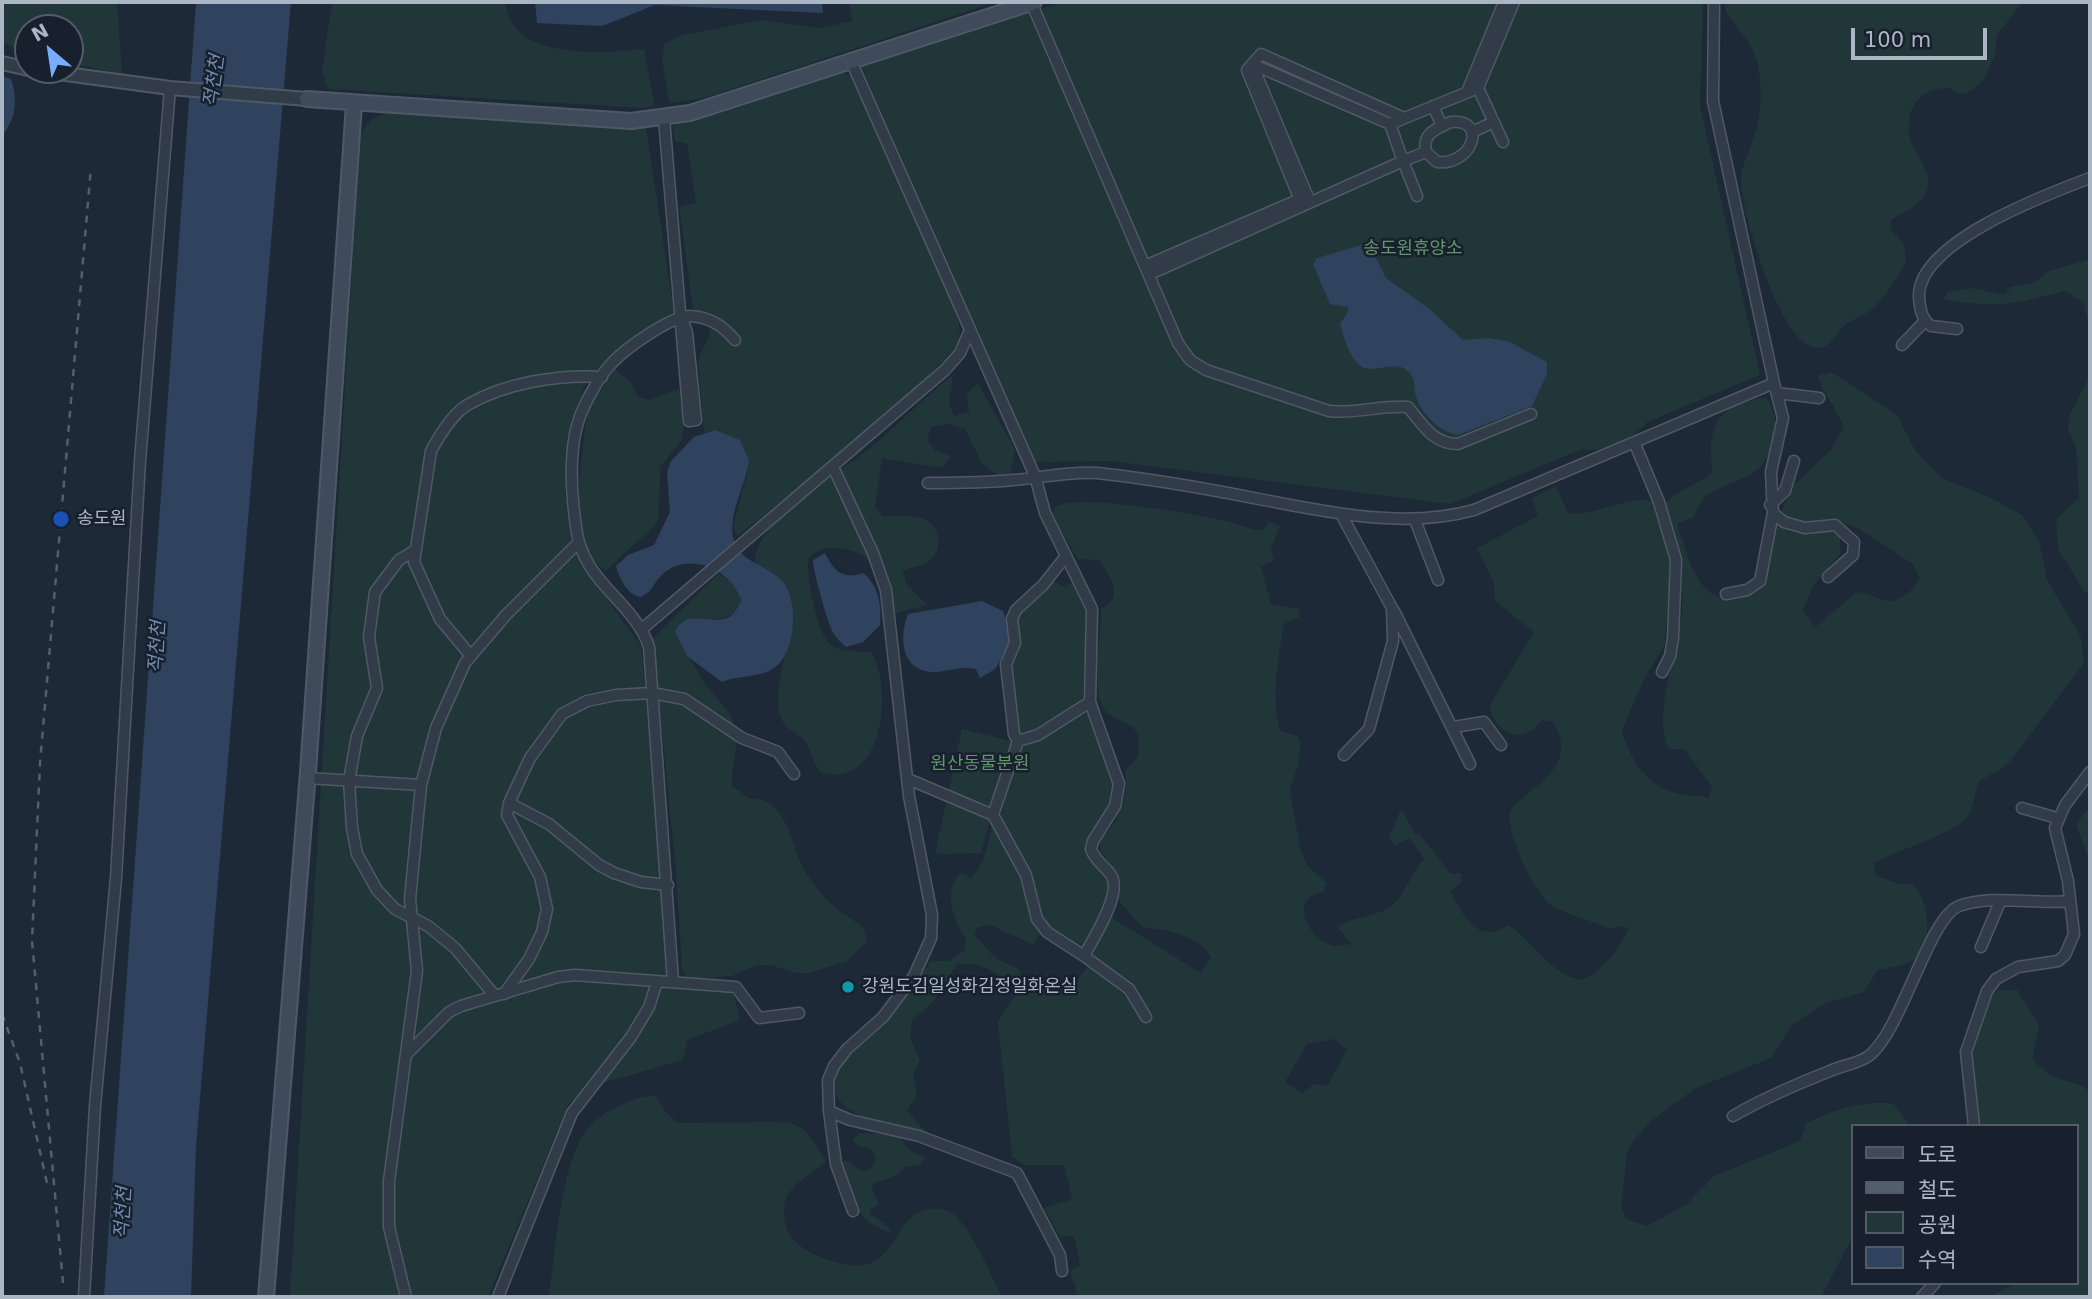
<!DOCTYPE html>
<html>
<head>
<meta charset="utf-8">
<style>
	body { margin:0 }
	#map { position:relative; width:2092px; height:1299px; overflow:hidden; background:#1e2937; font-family:"DejaVu Sans","Noto Sans KR",sans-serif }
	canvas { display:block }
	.frame { position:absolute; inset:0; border:4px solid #abb6c5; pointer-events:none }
	.legend { position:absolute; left:1851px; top:1124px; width:228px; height:161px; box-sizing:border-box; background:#17202c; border:2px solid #525c69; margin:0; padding:9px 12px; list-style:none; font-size:21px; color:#abb6c5 }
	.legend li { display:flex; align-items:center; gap:14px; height:35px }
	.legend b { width:35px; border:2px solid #525c69 }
	.north { position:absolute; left:14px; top:14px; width:70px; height:70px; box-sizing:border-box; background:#17202c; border:2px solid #525c69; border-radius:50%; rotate:331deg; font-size:19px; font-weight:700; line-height:28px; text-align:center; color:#abb6c5 }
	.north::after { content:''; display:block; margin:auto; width:24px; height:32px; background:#77adfe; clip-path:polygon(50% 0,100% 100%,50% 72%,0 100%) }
	.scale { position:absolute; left:1851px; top:28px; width:136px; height:32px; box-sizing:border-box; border:4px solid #abb6c5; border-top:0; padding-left:9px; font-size:21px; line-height:24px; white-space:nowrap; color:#abb6c5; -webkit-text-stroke:5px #17202c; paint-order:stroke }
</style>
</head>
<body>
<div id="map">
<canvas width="2092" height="1299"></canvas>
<div class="frame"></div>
<ul class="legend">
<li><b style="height:9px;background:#3f4a5b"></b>도로</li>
<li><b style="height:9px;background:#535f6f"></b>철도</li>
<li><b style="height:19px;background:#203638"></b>공원</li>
<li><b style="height:19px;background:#2f435e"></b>수역</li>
</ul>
<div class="north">N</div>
<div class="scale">100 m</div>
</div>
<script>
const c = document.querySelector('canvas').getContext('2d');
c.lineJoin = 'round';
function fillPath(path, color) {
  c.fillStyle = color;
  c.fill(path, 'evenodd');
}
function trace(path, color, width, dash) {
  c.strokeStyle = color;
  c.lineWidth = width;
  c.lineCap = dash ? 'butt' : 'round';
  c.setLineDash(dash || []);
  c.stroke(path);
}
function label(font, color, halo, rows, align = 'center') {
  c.font = font + ' "DejaVu Sans","Noto Sans KR",sans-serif';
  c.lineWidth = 5;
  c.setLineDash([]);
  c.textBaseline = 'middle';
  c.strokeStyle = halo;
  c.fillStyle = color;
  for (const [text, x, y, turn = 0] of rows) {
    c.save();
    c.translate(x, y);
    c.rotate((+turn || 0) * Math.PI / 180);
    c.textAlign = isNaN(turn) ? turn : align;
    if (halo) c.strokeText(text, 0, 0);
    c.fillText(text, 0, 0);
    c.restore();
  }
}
const green = new Path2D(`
	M2 2H117L122 74 70 63V28H28V54L2 42Z
	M332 2H506C509 61 602 53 644 49L655 106 642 108 328 89 322 71Z
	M849 2H996L705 98 669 103 662 59 665 43 683 35 761 20 819 28 852 21Z
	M1062 2H1703L1700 106 1760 375 1647 422C1638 436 1598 455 1582 449L1450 504 1111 461 1036 462 861 66Z
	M1724 2H2023L1997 35 1995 56 1983 81 1967 93 1958 94 1950 88C1919 87 1904 109 1910 138 1914 155 1933 171 1927 189 1922 206 1904 212 1891 220V230L1904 243 1906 261C1897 278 1884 301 1868 312 1861 317 1852 319 1845 325 1835 334 1829 352 1812 347 1779 338 1741 212 1741 180 1741 165 1749 153 1753 139 1761 118 1762 93 1759 71 1755 35 1727 28 1724 2Z
	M840 72 853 76 954 307C957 317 962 329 959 339 948 373 774 506 737 537L733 527 748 470 715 430 704 432 698 360 710 334 707 320 693 308 679 207 696 203 687 144 675 141 673 126Z
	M389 113 646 127 674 313 611 358 585 385 571 421 565 493 571 544 579 561 641 646 668 945V988L733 990 740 1020 687 1040 683 1060 589 1087 569 1103 488 1297H290L360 138C367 122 372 117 389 113Z
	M2088 260 2090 263V329L2083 302 2065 291C2015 304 1995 309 1944 299L1947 292 1972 288 2004 295 2011 287 2033 283 2049 271Z
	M615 369 631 383 638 397 649 400 679 389 684 426 681 441 660 467 659 515 656 524 606 571 586 554 580 525 579 481 587 412Z
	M1831 372 1897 415 1915 450 1941 478 1989 497 2022 515 2039 541 2047 580 2081 637 2084 663 2012 759 2003 768 1979 781C1975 792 1973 810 1967 818 1959 831 1892 853 1873 863L1876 876 1900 884H1913C1928 901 1935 940 1916 958 1907 966 1891 967 1878 970L1864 992 1825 1003 1792 1025 1771 1058 1696 1088 1651 1121 1633 1141 1627 1154 1621 1206 1626 1219 1647 1226 1687 1204 1714 1176 1800 1141 1806 1123C1834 1111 1862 1099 1894 1104L1910 1126H1852V1238L1821 1297H1078L1070 1271 1080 1265 1074 1236 1060 1237 1044 1208 1072 1199 1064 1165H1025L1012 1157 998 1023C1005 1007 1023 981 1043 980 1051 980 1062 986 1070 989L1089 965 1136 1005 1143 1020H1151L1137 990 1091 958 1089 954 1108 919 1112 918 1201 973 1211 957C1197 935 1167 929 1142 927L1119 901 1117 874 1100 850V841L1117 819 1126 789 1125 770 1138 757 1139 735C1129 718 1113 722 1104 709 1091 691 1101 635 1101 610 1125 596 1111 578 1099 560L1078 559 1051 514 1056 506C1084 494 1199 514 1233 523 1244 526 1252 531 1264 530L1269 522 1280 526 1271 548 1274 560 1261 567 1271 604 1299 609V617L1284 624C1278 659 1271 696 1280 731L1298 736 1301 745 1298 764 1290 790 1300 848 1307 865 1327 883 1323 892C1287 896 1309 942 1335 946 1339 947 1347 944 1352 944L1337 927C1351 917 1373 917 1389 908 1400 902 1413 872 1424 859L1409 838 1395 846 1389 838 1401 809 1416 834 1420 835 1451 874 1461 873 1462 882 1450 892C1465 917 1477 945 1509 925 1534 943 1550 974 1582 980 1606 968 1617 951 1629 928L1620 926 1611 929C1592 921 1568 915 1551 905 1535 895 1505 830 1510 813 1513 804 1522 799 1529 793 1555 772 1572 754 1553 722L1543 720C1537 725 1532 731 1525 734 1507 739 1490 721 1490 705L1534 632 1495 601 1494 583 1477 548 1538 516 1532 498 1556 486 1568 513C1597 518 1625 494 1655 502L1672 568 1664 647 1644 679 1622 730C1627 753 1645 783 1669 791 1681 796 1697 795 1709 798L1712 787 1684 749H1669C1652 711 1677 660 1681 621 1686 577 1677 546 1665 504 1679 489 1697 485 1712 472 1709 423 1714 407 1766 397 1774 408 1777 421 1774 434 1771 446 1768 461 1758 469 1736 488 1703 483 1694 517L1677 524C1685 546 1696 600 1728 598 1739 597 1754 587 1764 582L1775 520 1802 532 1828 529 1840 538V554L1814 584 1803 611 1815 627 1857 592C1869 593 1873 597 1884 600 1898 605 1915 589 1920 578L1913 564 1858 528 1834 520 1804 524 1780 514 1793 486 1831 450 1843 427C1837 407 1823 395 1818 376ZM1334 1039 1347 1050 1327 1086 1314 1084 1302 1093 1285 1082 1307 1044Z
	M2090 376V595L2084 591 2058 549 2056 520 2079 498 2076 447 2068 430 2069 416Z
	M950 377 953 380 949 402 954 416 969 412 967 394 978 383 1015 450 1010 475 999 476 982 464 965 429 947 424 931 427 927 441 936 451 952 457 942 468 882 458 875 506 883 516C895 516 911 514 923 519 940 525 944 548 930 560 924 565 911 568 903 570L906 583 927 605 896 613C877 583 881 552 837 548 823 547 817 550 808 559 807 579 816 637 834 647 844 653 861 650 872 653 894 692 882 792 820 772 813 762 811 748 802 738 795 731 786 730 782 720 770 695 790 643 794 616L755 562C755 521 840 472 870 448 897 426 923 399 950 377Z
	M718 574C759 594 739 629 695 617L687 656C694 663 696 670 701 678 713 698 732 707 736 732 738 750 731 768 732 786L750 799C790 796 790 850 808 876 817 888 829 905 842 913 850 918 857 922 864 928L867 941 848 961 809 973H796L771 965H757L732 976 686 979 682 967 676 873 653 638Z
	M1050 579 1062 586 1076 582C1095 624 1088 657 1082 701L1026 734 1020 733 1016 726 1008 663 1017 615Z
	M1087 709 1115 781 1116 795 1089 842 1111 887 1105 910 1081 949 1046 928 1000 820 1019 746Z
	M962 729 1011 741 981 853 935 854Z
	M2090 806V862L2076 824Z
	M992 826 1022 876 1032 917 1041 932 1034 945 990 925 977 928 974 934 996 959 1019 969 1021 981C995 980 990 961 957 964L934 1001 912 1020 910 1038 920 1060 913 1073 917 1095 907 1111 928 1134C916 1135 903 1129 891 1126 861 1117 822 1106 837 1067L899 1007 931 961H949L965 950V937C953 922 942 886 962 873L971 878C986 862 987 847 992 826Z
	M1999 990H2017L2039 1025 2032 1059C2040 1067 2049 1076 2060 1079 2073 1084 2080 1082 2090 1092V1297H1989L2017 1283H2076V1126H1969C1959 1080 1977 1038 1992 995Z
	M655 1095 665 1111 678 1123 789 1122 805 1130 826 1161C813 1175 790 1183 785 1202 782 1215 785 1232 795 1241 805 1252 818 1256 832 1261 906 1287 887 1196 945 1210 967 1215 991 1276 1002 1297H549C555 1255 561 1159 588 1128 604 1110 631 1098 655 1095Z
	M859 1133 898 1135 909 1150 925 1158 920 1165 906 1167 891 1178 873 1183 872 1188 879 1205 870 1209 871 1214 890 1228V1232C855 1224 848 1191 841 1161H848L863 1172 872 1167 876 1159 872 1150 855 1144 853 1140Z`);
const water = new Path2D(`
	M196 2H291L196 1146 191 1297H104Z
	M535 2H822L823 13 655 5 602 26 537 23Z
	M2 76 11 79C18 100 16 119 2 136Z
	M1368 243 1386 278 1427 307 1463 340 1489 338 1508 341 1547 362V374L1532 406 1458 435C1441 433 1420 413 1416 396 1413 387 1416 378 1408 371 1393 358 1370 378 1357 363 1348 353 1344 337 1340 324L1348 312V307L1330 304 1313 264 1317 258Z
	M715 430 740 440 749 460C746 485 725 519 735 544 742 562 768 566 781 580 800 598 796 654 774 668 759 678 739 675 722 682L687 656 675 632C689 599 727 642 741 600 732 570 690 551 664 573 654 581 653 592 641 597 628 596 619 578 616 566L628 555 654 545 670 512 667 473 671 461 694 437Z
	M825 553C834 571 842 580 863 573 878 584 882 606 880 625L863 642 846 647C842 643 837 639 834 634 829 628 812 567 813 560Z
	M982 601 1003 611 1012 640 995 669 980 678 976 669C962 666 950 671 936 672 902 673 898 640 908 614Z`);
const minor = new Path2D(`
	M1031 2 1178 343 1190 360 1206 370 1329 411C1356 414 1381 405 1408 407 1423 425 1433 444 1458 444L1531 414
	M851 61 1035 476 1045 513 1092 609 1090 702 1119 784 1115 806 1093 841 1091 849C1095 861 1105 866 1111 875 1123 893 1093 939 1084 956L1047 932 1037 919 1026 875 993 815 908 779
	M1478 88 1514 2
	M1467 92 1504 2
	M1433 106 1442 126
	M664 118 689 421 696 420 687 333 682 317
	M1451 122C1489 119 1472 166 1437 162L1426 152C1422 133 1436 129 1451 122Z
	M1472 132 1494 122
	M1417 196 1403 161 1426 152
	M1310 202 1252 64 1390 124
	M1302 205 1247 70 1261 54 1404 118
	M1147 265 1300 199
	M1150 274 1403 161 1390 124 1478 88 1503 142
	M1957 329 1931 326C1921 318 1920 309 1919 297 1917 242 2048 194 2090 178
	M1902 345 1925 321
	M1774 383 1783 418 1771 472 1773 513 1784 522 1805 528 1835 525 1854 542 1853 555 1828 577
	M1777 393 1819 398
	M1635 444 1659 502 1676 560 1673 638 1670 656 1662 672
	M833 467 873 553 886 590 909 796 932 915 931 938 914 976 883 1017 847 1049 834 1066 828 1080 829 1111 850 1120 919 1136 1017 1173 1060 1255 1062 1271
	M928 483C956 483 985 483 1013 480 1041 478 1068 471 1097 473 1153 479 1209 489 1264 500 1333 513 1405 529 1474 510L1774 383 1713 101 1714 2
	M1770 505 1785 491 1794 461
	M1341 514 1392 608 1393 641 1369 729 1344 755
	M1415 520 1438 580
	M414 551 399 560 375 592 369 637 377 688 357 736 349 781 352 828 357 854 377 890 395 909 428 926 455 948 495 996
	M1726 594 1747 590 1760 581 1773 513
	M1394 611 1470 764
	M641 630 945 370 960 353 970 330
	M471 656 440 619 414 562 431 451C439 436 454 412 469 404 506 383 559 374 602 377
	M1454 727 1484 722 1501 745
	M1018 741 1014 734 1006 664 1015 643 1012 619 1016 610 1043 585 1066 556
	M307 778 421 785
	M509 803 549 824 599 865 614 873 641 882 668 885
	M2022 808 2057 818
	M993 815 1018 741 1038 735 1090 702
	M1981 947 2000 902
	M1084 956 1129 989 1146 1017
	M673 981 649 647C634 601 582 583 576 527 571 492 568 444 582 411 589 395 601 374 613 362 626 348 671 316 690 316 710 317 723 326 735 340
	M504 994 529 959 542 932 547 909 540 877 507 815 509 803 530 758 562 714 587 701 616 695 652 693 684 699 742 738 778 752 794 774
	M406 1055 449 1012 461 1006 558 977 575 975 736 987 759 1018 799 1013
	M829 1111 836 1164 853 1211
	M1733 1116C1764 1098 1797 1084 1830 1071 1843 1065 1859 1064 1870 1055 1902 1029 1929 917 1959 906 1993 894 2035 905 2070 901
	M1974 1126 1966 1052 1987 991 1996 979 2018 967 2058 961 2065 955 2074 934 2068 881 2055 828 2065 805 2090 772
	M84 1297 95 1106 116 878 140 461 170 88
	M406 1297 389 1227V1181L417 971 410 899 421 785 436 728 465 663 506 615 578 543
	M498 1297 572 1113 631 1037 649 1007 657 982
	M1922 1297 1935 1283`);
const tertiary = new Path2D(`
	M2 63 28 69
	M36 70 170 88 307 99`);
const secondary = new Path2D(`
	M307 99 631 121 690 113 1034 2
	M266 1297 308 772 354 104`);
const rail = new Path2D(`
	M2 1014 20 1063 47 1183
	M63 1283 32 941 40 763 91 167`);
const markers = [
	[61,519,9,"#1a4fb4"],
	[848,987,7,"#0f9aa8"]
];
const parkNames = [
	["송도원휴양소",1413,249],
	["원산동물분원",980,764]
];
const poiNames = [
	["송도원",77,519],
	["강원도김일성화김정일화온실",862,987]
];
const waterNames = [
	["적천천",215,81,-82],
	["적천천",158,647,-87],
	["적천천",124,1213,-87]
];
fillPath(green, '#203638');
fillPath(water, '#2f435e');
trace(minor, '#4f5966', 13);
trace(tertiary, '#4f5966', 16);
trace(secondary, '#4f5966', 18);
trace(minor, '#323b48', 10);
trace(tertiary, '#323b48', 12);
trace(secondary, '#3f4a5b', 14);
trace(rail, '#535f6f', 2.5, [7, 7]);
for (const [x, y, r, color] of markers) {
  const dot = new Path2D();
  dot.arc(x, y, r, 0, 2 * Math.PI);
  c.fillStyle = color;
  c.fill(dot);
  trace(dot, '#17202c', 2.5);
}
label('18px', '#62966e', '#17202c', parkNames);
label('18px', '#abb6c5', '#17202c', poiNames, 'left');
label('italic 19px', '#728db0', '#17202c', waterNames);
</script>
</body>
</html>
